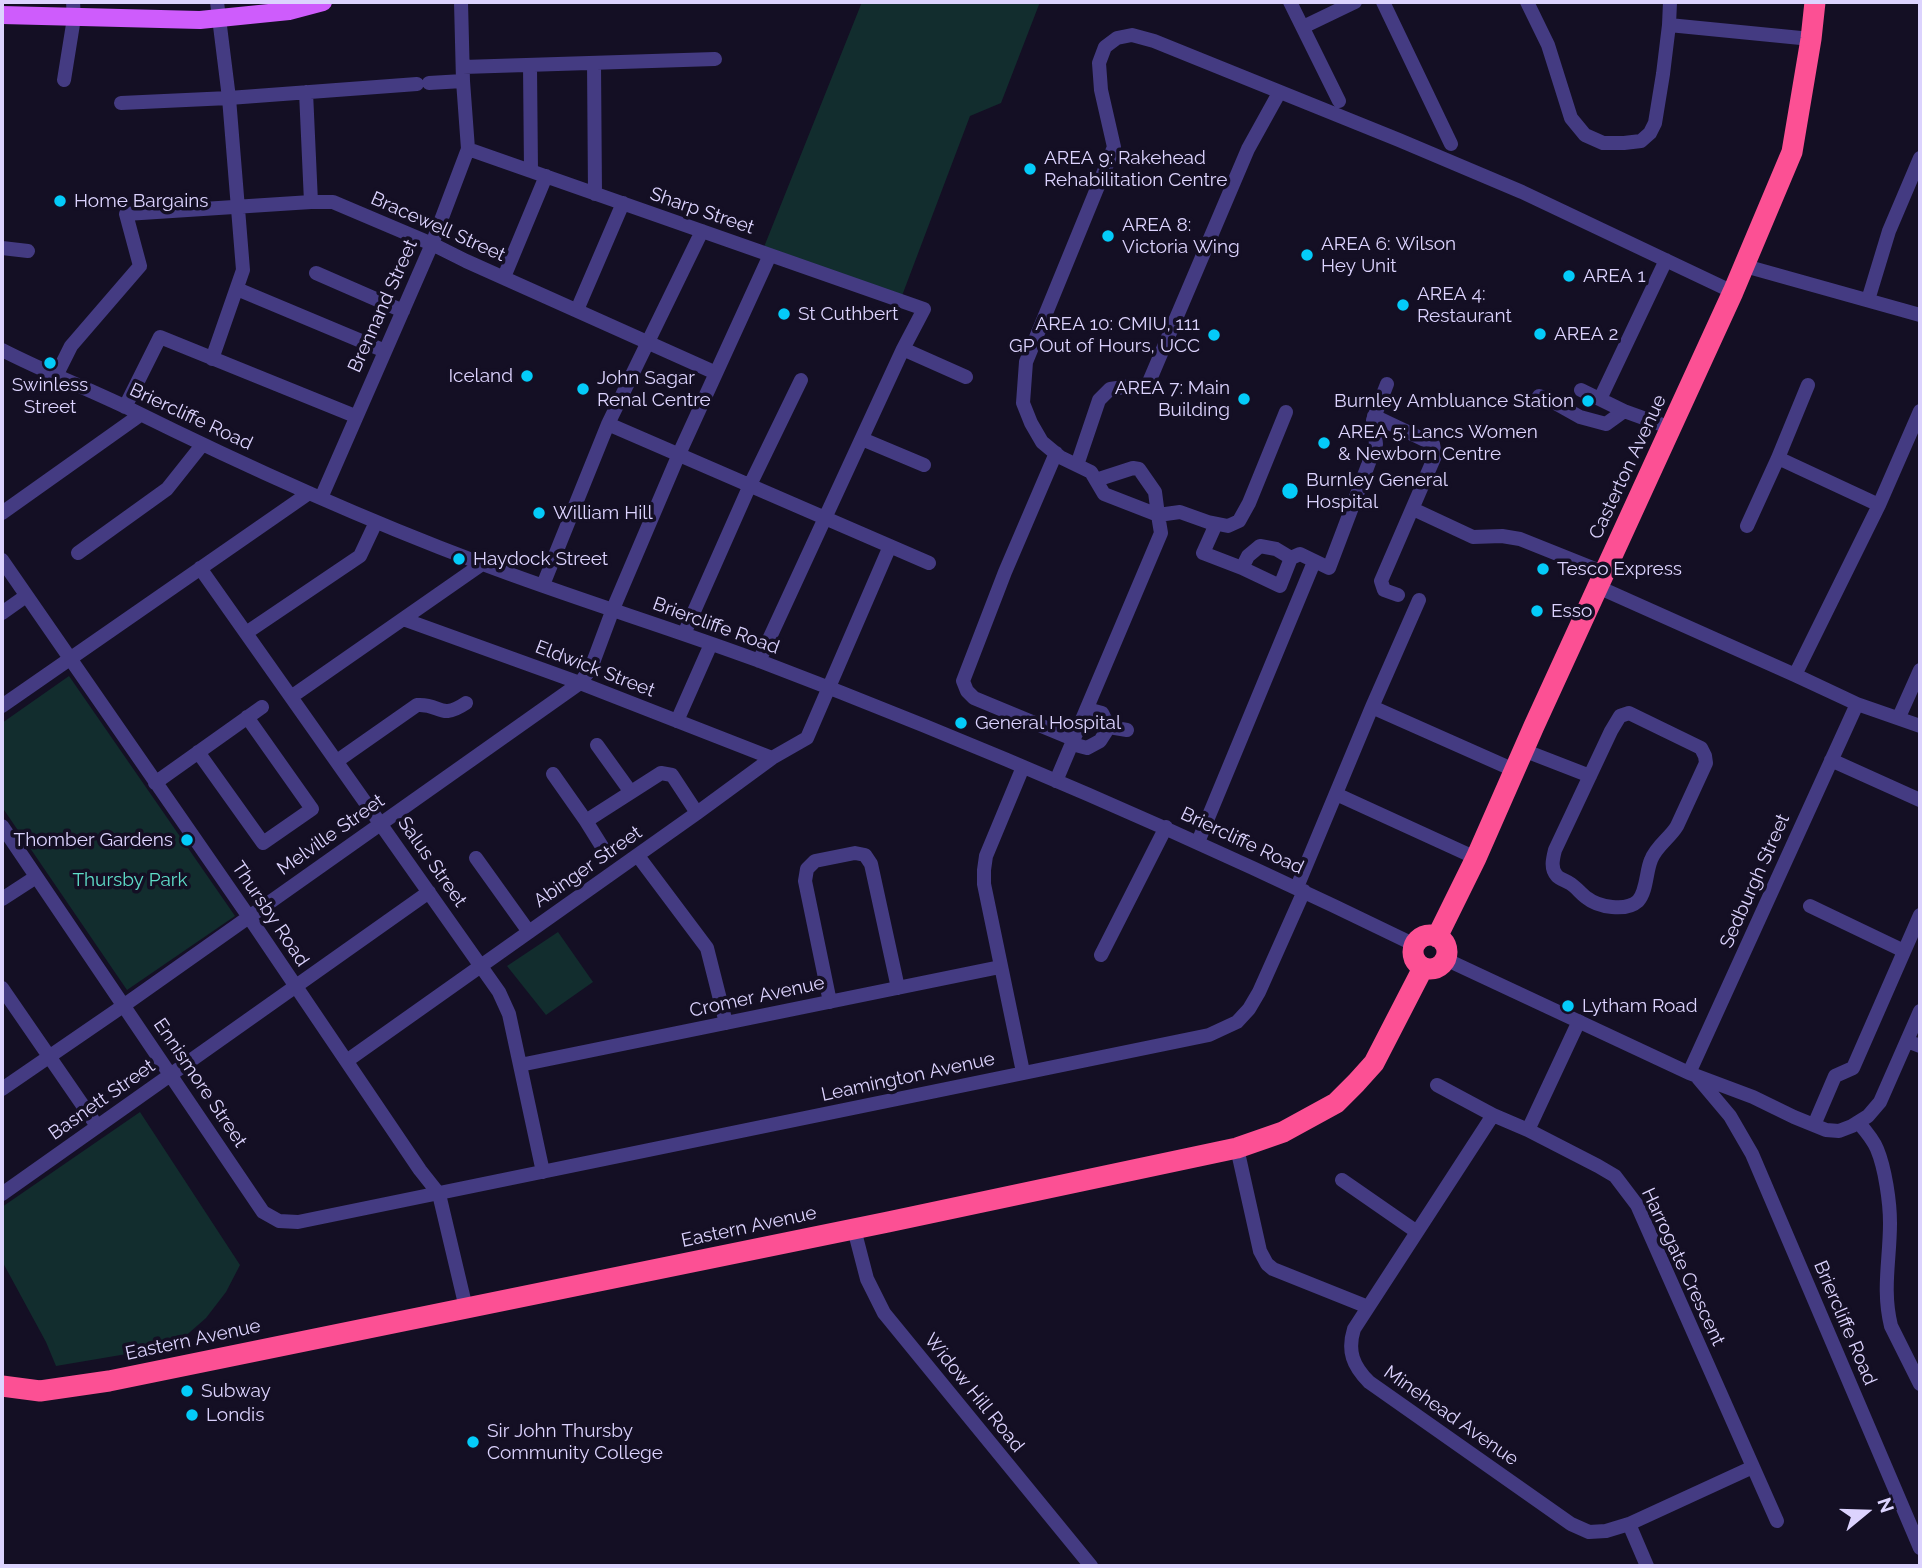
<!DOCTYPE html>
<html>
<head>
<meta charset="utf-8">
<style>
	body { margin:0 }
	#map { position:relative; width:1922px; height:1568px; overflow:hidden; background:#140f24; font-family:Raleway,sans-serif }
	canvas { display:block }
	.frame { position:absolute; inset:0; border:4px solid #dcd3fe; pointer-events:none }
	.north { position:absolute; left:1831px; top:1477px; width:70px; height:70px; -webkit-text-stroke:5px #140f24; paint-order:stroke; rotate:71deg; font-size:19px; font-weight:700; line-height:28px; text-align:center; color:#dcd3fe }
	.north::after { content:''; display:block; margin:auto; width:24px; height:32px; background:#dcd3fe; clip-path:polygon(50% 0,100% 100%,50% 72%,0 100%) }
</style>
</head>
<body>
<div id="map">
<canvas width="1922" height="1568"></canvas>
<div class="frame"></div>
<div class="north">N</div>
</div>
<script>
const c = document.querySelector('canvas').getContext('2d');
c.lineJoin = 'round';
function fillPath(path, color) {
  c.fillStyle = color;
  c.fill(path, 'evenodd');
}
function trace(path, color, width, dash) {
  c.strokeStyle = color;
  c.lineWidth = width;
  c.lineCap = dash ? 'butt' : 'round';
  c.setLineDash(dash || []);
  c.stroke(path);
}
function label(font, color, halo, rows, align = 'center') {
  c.font = font + ' Raleway,sans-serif';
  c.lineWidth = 7;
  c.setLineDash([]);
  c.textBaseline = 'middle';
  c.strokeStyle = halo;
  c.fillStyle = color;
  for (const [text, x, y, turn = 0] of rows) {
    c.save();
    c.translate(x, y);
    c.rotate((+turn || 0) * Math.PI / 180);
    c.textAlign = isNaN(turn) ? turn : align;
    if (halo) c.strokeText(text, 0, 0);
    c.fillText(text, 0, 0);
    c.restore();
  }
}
const green = new Path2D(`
	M862 2H1040L1001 103 970 116 900 301 762 252Z
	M69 676 235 916 127 990 2 807V723Z
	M558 932 593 982 546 1015 507 966Z
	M140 1112 240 1265 226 1292 206 1318 182 1339 162 1348 56 1366 46 1342 2 1261V1207Z`);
const minor = new Path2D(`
	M1290 2 1339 101
	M1383 2 1451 144
	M1527 2 1548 45 1571 118 1585 135 1603 143H1624L1641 141 1650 133 1655 123 1663 74 1669 25 1670 2
	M1669 25 1811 39
	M1303 27 1355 2
	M594 63 595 194
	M530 66 531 171
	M463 67 715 59
	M64 80 74 18 73 2
	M429 83 463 81
	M306 92 311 202
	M121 103 229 98 417 84
	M468 149 924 309 903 349 759 661
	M2 248 28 251
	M1745 266 1920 315
	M316 273 403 311
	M504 277 546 176
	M237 289 385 351
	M1868 300 1889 231 1920 158
	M577 310 623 203
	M903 349 966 377
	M2 350C43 371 86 388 128 408 243 465 360 518 480 563 572 598 665 626 757 660 981 745 1200 840 1415 945
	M212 359 243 270 229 98 217 2
	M56 376 71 346 140 266 126 214 311 202H333L432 244 466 261 716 373
	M1581 390 1624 411
	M1539 396 1555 403 1580 417 1606 424 1624 411 1671 428
	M1600 399 1666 260
	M125 407 160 337 355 416
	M1374 416 1433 444 1435 456 1381 581 1384 590 1398 595
	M608 424 929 563
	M862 439 924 465
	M1056 453 1005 572 963 681 967 691 974 698 1073 739
	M1778 458 1879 505
	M1077 465 1099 400 1110 389 1131 386 1146 389 1248 149 1279 93
	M1096 480 1133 468 1139 469 1155 492 1158 515 1180 512 1208 522 1228 526 1239 521 1249 503 1286 412
	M321 498 432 244 468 149 463 81 461 2
	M1413 509 1473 537 1502 536 1520 539 1605 573
	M2 513 140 415
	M1216 524 1203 553 1242 568 1280 586 1291 558 1276 549 1260 546 1248 556 1242 568
	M1747 526 1778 458 1808 385
	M78 553 167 489 202 445
	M1291 558 1300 554 1329 568 1376 444 1373 420 1387 384
	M2 560 249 917 420 1170 439 1194 466 1308
	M200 568 499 992 509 1014 543 1172
	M543 585 608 424 702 231
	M1598 587 1795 675 1857 704 1920 726
	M2 613 26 596
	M403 619 580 683 772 758
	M246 633 360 556 376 522
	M684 634 750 485 801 380
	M1795 675 1879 505 1920 411
	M291 697 482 564
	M2 706 309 493
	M1372 707 1514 770
	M1629 713 1701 748 1705 756 1706 763 1677 826C1670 838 1656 846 1651 860 1646 871 1647 891 1638 901 1626 912 1598 907 1587 898 1581 894 1577 888 1571 884 1567 881 1560 879 1557 876 1550 869 1553 858 1555 850L1611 731 1620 716Z
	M1899 717 1920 670
	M677 721 711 644
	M1109 727 1127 730
	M1072 744 1087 748 1100 741 1109 727 1102 713 1087 709
	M597 745 630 791
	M1523 750 1590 776
	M198 752 263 843 312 809 247 717
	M1831 760 1920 800
	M337 761 417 705C441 703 439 721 466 703
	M553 774 586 821
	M1056 781 1161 533 1158 515 1104 494 1091 472 1060 457 1042 442 1031 423 1023 403 1026 362 1114 147 1101 90 1099 63 1105 47 1117 38 1132 35 1154 41 1399 140 1522 192 1733 292
	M155 783 262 707
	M1336 794 1476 858
	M2 826C89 955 177 1083 263 1212L279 1221 298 1222 1209 1035 1237 1022 1249 1009 1259 992 1304 891
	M1198 842 1314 562
	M606 853 586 821 661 773 672 775 697 813
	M638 856 707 948 726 1023
	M476 858 529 932
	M1297 887 1372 707 1419 600
	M2 899 36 877
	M1810 906 1904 951
	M1101 955 1166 827
	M1445 959 1689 1073 1753 1097 1794 1117 1826 1130 1839 1131 1852 1126 1868 1116 1880 1102 1920 1011
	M2 988 97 1126
	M830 1002 805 881 807 869 815 861 855 853 865 855 871 864 898 988
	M1907 1041 1920 1046
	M348 1060 697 813 772 758 807 738 890 546
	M520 1065 1000 967
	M1023 1072 984 884V870L986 856 1023 767
	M1689 1073 1857 704
	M1698 1078 1730 1116 1752 1154 1920 1548
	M1437 1085 1493 1115 1528 1130 1598 1166 1615 1176 1637 1205 1777 1521
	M2 1089 123 1006 580 683 591 668 613 609 679 454 770 255
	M1493 1115 1354 1329C1347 1351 1353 1366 1369 1382L1571 1524 1589 1532 1606 1531 1629 1524 1753 1467
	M1858 1122C1865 1130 1873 1139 1877 1149 1885 1168 1890 1202 1890 1223 1890 1260 1882 1289 1891 1326L1920 1384
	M1814 1125 1835 1076 1853 1068 1920 915
	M1528 1130 1579 1021
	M1237 1148 1260 1251 1267 1264 1273 1269 1368 1307
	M1342 1180 1417 1232
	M2 1194 429 892
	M854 1229 867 1279 884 1313 1091 1566
	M1629 1524 1647 1566`);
const major = new Path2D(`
	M2 15 200 20 289 11 323 2`);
const highway = new Path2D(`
	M1413 952a17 17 0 1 1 34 0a17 17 0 1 1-34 0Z
	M1437 937 1476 858 1534 726 1733 292 1792 152 1811 39 1815 2
	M2 1386 40 1391 109 1381 888 1222 1237 1148 1283 1132 1336 1103 1356 1083 1374 1063 1423 968`);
const markers = [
	[1030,169,7,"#04cbf9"],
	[60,201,7,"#04cbf9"],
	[1108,236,7,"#04cbf9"],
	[1307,255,7,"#04cbf9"],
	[1569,276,7,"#04cbf9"],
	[1403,305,7,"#04cbf9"],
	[784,314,7,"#04cbf9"],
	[1540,334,7,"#04cbf9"],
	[1214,335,7,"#04cbf9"],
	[50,363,7,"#04cbf9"],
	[527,376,7,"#04cbf9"],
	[583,389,7,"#04cbf9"],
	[1244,399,7,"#04cbf9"],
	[1588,401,7,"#04cbf9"],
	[1324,443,7,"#04cbf9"],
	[1290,491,9,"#04cbf9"],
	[539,513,7,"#04cbf9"],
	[459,559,7,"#04cbf9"],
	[1543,569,7,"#04cbf9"],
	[1537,611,7,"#04cbf9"],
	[961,723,7,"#04cbf9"],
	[187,840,7,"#04cbf9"],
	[1568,1006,7,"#04cbf9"],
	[187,1391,7,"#04cbf9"],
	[192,1415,7,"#04cbf9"],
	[473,1442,7,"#04cbf9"]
];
const poiNames = [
	["AREA 9: Rakehead",1044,158],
	["Rehabilitation Centre",1044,180],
	["Home Bargains",74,201],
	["AREA 8:",1122,225],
	["Victoria Wing",1122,247],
	["AREA 6: Wilson",1321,244],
	["Hey Unit",1321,266],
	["AREA 1",1583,276],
	["AREA 4:",1417,294],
	["Restaurant",1417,316],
	["St Cuthbert",798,314],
	["AREA 10: CMIU, 111",1200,324,"right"],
	["GP Out of Hours, UCC",1200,346,"right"],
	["AREA 2",1554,334],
	["Iceland",513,376,"right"],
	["John Sagar",597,378],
	["Renal Centre",597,400],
	["Swinless",50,385,"center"],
	["Street",50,407,"center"],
	["AREA 7: Main",1230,388,"right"],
	["Building",1230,410,"right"],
	["Burnley Ambluance Station",1574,401,"right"],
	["AREA 5: Lancs Women",1338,432],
	["& Newborn Centre",1338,454],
	["Burnley General",1306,480],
	["Hospital",1306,502],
	["William Hill",553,513],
	["Haydock Street",473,559],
	["Tesco Express",1557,569],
	["Esso",1551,611],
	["General Hospital",975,723],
	["Thomber Gardens",173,840,"right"],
	["Lytham Road",1582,1006],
	["Subway",201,1391],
	["Londis",206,1415],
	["Sir John Thursby",487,1431],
	["Community College",487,1453]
];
const streetNames = [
	["Sharp Street",702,211,19],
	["Bracewell Street",438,227,24],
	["Brennand Street",383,306,-66],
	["Briercliffe Road",191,417,25],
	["Casterton Avenue",1628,467,-65],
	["Briercliffe Road",716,626,20],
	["Eldwick Street",595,669,21],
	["Melville Street",331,835,-35],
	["Briercliffe Road",1242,841,25],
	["Salus Street",432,862,55],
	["Abinger Street",588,867,-35],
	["Sedburgh Street",1755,881,-66],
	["Thursby Road",270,914,56],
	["Cromer Avenue",757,997,-12],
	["Leamington Avenue",908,1077,-12],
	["Ennismore Street",200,1083,56],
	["Basnett Street",102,1100,-35],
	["Eastern Avenue",749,1227,-12],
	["Harrogate Crescent",1683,1267,65],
	["Briercliffe Road",1845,1323,67],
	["Eastern Avenue",193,1340,-12],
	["Widow Hill Road",974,1393,51],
	["Minehead Avenue",1451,1416,35]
];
const parkNames = [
	["Thursby Park",130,880]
];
fillPath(green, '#122d2e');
trace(minor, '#443b82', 14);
trace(major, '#ce5cfc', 18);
trace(highway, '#fc5094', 21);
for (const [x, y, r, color] of markers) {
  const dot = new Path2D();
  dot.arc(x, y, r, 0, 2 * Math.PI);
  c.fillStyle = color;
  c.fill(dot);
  trace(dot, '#140f24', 2.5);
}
label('19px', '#dcd3fe', '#140f24', poiNames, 'left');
label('19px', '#dcd3fe', '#140f24', streetNames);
label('19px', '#5fdec9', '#140f24', parkNames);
</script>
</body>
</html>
